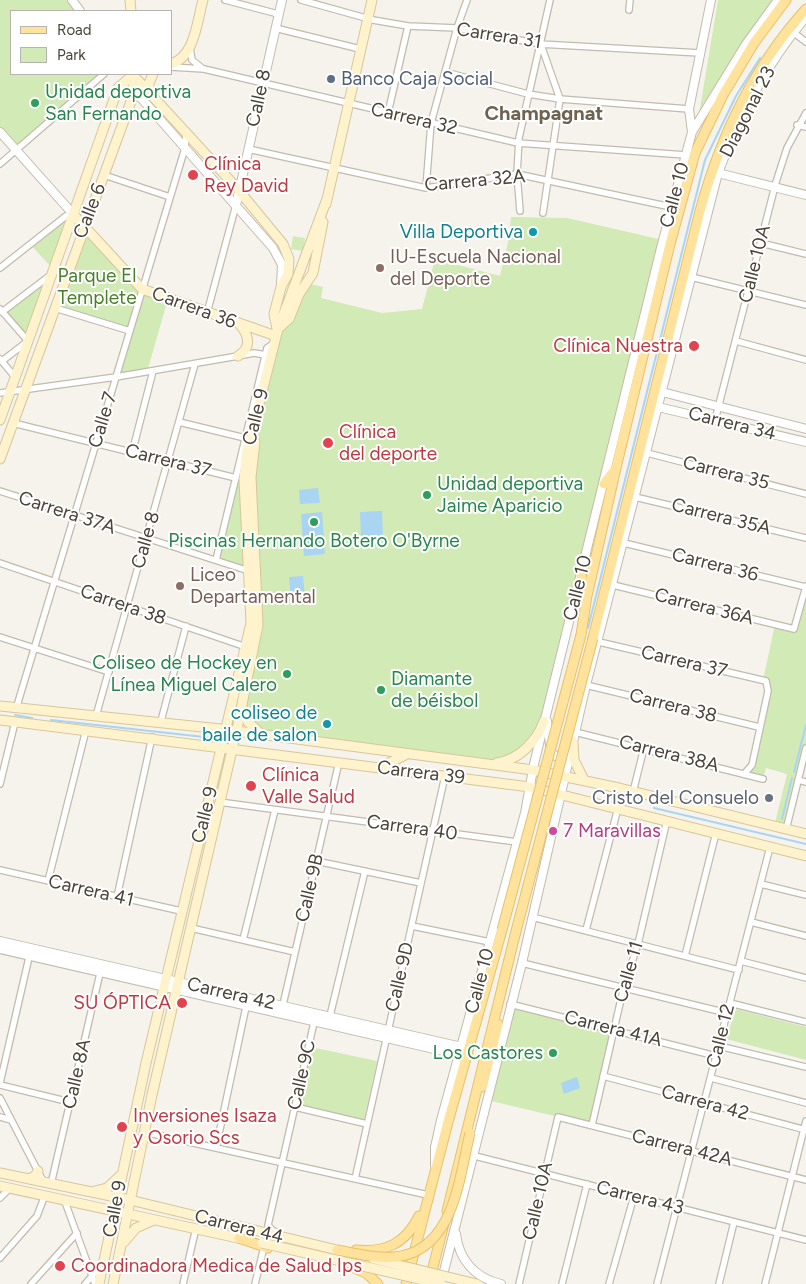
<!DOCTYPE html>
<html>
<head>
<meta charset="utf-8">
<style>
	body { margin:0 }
	#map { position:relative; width:806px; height:1284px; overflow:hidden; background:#f6f3ec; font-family:Figtree,sans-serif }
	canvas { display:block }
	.legend { position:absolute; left:10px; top:10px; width:162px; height:65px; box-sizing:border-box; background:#fff; border:1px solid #b7b4b0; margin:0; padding:6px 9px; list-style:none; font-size:15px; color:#4b4439 }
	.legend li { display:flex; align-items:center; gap:10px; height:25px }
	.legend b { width:25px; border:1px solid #b7b4b0 }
</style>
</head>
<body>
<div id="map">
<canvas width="806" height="1284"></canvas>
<ul class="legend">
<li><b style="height:6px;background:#ffe39c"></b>Road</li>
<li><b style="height:14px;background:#d2eab5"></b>Park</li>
</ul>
</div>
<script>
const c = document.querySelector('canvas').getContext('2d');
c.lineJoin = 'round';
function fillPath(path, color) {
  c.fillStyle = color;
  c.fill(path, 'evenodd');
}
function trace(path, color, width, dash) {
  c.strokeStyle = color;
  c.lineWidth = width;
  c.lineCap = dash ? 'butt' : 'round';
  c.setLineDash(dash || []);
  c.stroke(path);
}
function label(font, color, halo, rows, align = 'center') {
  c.font = font + ' Figtree,sans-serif';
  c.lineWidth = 4;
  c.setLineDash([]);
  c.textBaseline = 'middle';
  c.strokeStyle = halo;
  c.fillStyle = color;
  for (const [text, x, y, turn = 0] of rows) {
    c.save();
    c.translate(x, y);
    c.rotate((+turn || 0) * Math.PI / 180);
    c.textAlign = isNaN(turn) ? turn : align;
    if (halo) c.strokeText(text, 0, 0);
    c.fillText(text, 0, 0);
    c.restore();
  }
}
const green = new Path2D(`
	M0 0H72L80 11H11V74H104L15 151 0 132Z
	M718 0H774C745 35 721 75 700 115L699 114Z
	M511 217 567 218 663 240 544 721 535 739 502 763 261 735 243 714 256 438 277 350 274 343 307 283 323 287 321 298 382 313 422 309 435 259 500 276 509 238Z
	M64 220 67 222 51 267 30 244Z
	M84 226 142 289 168 299 147 372 116 377 130 331 55 308Z
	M293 236 305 238 303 251 291 249Z
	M44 283 26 334 4 312Z
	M236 478 244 480 249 571 216 560Z
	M806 586V748L786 830 774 827 787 774 766 768 763 779 745 773 750 770 768 691 763 680 775 624 795 629Z
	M510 1004 614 1029 592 1125 487 1100Z
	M736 1009 806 1027V1060L726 1039Z
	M311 1047 377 1061 364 1120 299 1104Z`);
const water = new Path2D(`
	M318 488 320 503 300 504 299 490Z
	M382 511 383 538 361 539 360 512Z
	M322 512 325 554 304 556 301 514Z
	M303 576 305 598 291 599 289 577Z
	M577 1077 580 1088 564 1094 561 1083Z`);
const stream = new Path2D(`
	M588 628 705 160 736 96 760 58
	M15 715 32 718
	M51 720 213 738
	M794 772 806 725
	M654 808 806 844
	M782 819 792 778`);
const minor = new Path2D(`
	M225 0 278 14
	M301 0 373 20 408 26 457 28 540 44 700 53
	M629 10 630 0
	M275 28 360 49
	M793 32 806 42
	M541 45 560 99 543 213
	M190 48 192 60 202 68
	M171 67 204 69 518 143 686 155
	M445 72 528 94 560 99 689 109
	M388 113 408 26
	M797 125 806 127
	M248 149 426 188 517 174 671 207
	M0 164 104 74
	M104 175 170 197
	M426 188 431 123 457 28 467 0
	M520 211 517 174 519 138 550 0
	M761 243 806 254
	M0 268 66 216 73 214
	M691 277 806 305
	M55 308 130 331
	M0 309 28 341 2 361
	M2 312 52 274
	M207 313 236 205
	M736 341 806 360
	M0 359 15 377
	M0 393 116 377 238 356 254 353 266 355
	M715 420 776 182 787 148 806 113
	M179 422 245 438
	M13 423 236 478
	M132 453 153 371
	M647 453 806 494
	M0 491 249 571
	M635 497 806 538
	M624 543 806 587
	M216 560 267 348 274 343
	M0 563 246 647
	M613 585 794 629 806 586
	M0 637 109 672
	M599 642 766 681 768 691 752 765 745 773
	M586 685 759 727
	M16 709 185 148 186 133
	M96 716 195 364
	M161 721 186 626
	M575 732 763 779
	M798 780 806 782
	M0 784 15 722
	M633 792 644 748
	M219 802 517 842
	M786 830 806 748
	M316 861 421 883
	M0 870 181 911
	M48 881 86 730
	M761 884 806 895
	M117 897 152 737
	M532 917 739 970
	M751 922 806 936
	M412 926 490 942
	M191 928 295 952
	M586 930 618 808
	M243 940 275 810
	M685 956 716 833
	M741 961 806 978
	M522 963 727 1013
	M730 1003 806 1022
	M510 1004 716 1056
	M282 1009 339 762
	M329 1020 365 871
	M719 1046 806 1067
	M603 1076 806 1130
	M711 1078 806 1103
	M0 1083 30 953
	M0 1085 70 1102
	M0 1098 44 1183
	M295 1107 367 1124
	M0 1117 11 1120
	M592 1125 624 986 638 944 667 820
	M144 1132 428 1195
	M216 1148 247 1002
	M475 1156 806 1240
	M355 1179 445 776
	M51 1184 101 969
	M0 1198 10 1188
	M64 1199 95 1284
	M278 1233 272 1230 268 1225 315 1018
	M0 1258 37 1216 45 1195
	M31 1284 77 1233
	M85 1284 102 1265
	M183 1284 196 1228
	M255 1284 264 1247
	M519 1284 558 1117 806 1180
	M562 1284 587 1184
	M609 1284 634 1196
	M657 1284 770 847
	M719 1284 734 1222
	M765 1284 806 1121`);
const tertiary = new Path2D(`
	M72 0 80 11
	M118 88 134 93 142 99 273 248 282 265 281 285
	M0 132 73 214
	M692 132 746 44 778 0
	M718 173 806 195
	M236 205 282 0
	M662 392 806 429
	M658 407 806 442
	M547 721 551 752 557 757 565 754
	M0 941 462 1047
	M0 949 460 1055
	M435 1165V1147L441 1120 525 813 534 764 661 248 692 132 689 109 711 0
	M456 1234C459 1260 475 1278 501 1284
	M442 1279 522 963 586 685 718 173C739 117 767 63 806 17`);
const secondary = new Path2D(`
	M130 0 131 11
	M171 64C195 57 197 21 203 0
	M133 75 236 187 283 244 289 259 288 274 281 287 274 314 277 329
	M149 92V83L153 74
	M326 204 372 0
	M73 214 142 289 276 336
	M280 327 289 319 299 294 313 273 323 222
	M238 356C252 348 249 335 240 325
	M0 420 118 88 133 75
	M0 459 134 93 133 74
	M0 706 221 729 533 770 619 788 806 834
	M242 707 248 722 261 734
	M0 720 530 787 806 856
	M573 742 574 760 584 780
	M497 763C519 760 537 741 544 721
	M381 767 407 754
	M0 1173 130 1200 337 1250
	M29 1179 35 1176 38 1171
	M0 1186 247 1240
	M95 1191 107 1188 121 1175
	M124 1242 136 1228 154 1220
	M99 1284 146 1063 251 623 244 480 246 455 278 329 327 199
	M113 1284 152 1095 238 724 258 625 251 477 255 442`);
const primary = new Path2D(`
	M604 484 613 472
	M581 575 586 593
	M581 635 587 596 616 468 670 244 695 153 723 95 754 43 786 0
	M593 638 700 211C721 135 753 68 806 9
	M482 1087 498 1024
	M447 1211 515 935
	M239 1238 268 1248
	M356 1250C386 1253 406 1243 419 1216
	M349 1266 366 1273 378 1284
	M430 1279 444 1224
	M406 1284 448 1122 502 930`);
const secondaryBridge = new Path2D(`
	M262 1243 441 1284
	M374 1259 477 1284`);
const primaryBridge = new Path2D(`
	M502 930 581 635
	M515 935 593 638
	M337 1250C355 1253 376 1259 394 1257 454 1252 459 1178 470 1133`);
const markers = [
	[331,79,5,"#5c6f8a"],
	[35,103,5,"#2e9e5b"],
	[193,175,6,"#e0444e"],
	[533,232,5,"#0f9aa8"],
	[380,268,5,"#8d6e63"],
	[694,346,6,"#e0444e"],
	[328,443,6,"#e0444e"],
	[427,495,5,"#2e9e5b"],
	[314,522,5,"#2e9e5b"],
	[180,586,5,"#8d6e63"],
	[287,674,5,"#2e9e5b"],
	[381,690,5,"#2e9e5b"],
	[327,724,5,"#0f9aa8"],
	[251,786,6,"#e0444e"],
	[769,798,5,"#6b7280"],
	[553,831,5,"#d1479c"],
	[182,1003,6,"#e0444e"],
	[553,1053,5,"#2e9e5b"],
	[122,1127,6,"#e0444e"],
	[60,1266,6,"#e0444e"]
];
const streetNames = [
	["Carrera 31",499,36,9],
	["Calle 8",259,98,-78],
	["Diagonal 23",748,112,-63],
	["Carrera 32",414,119,13],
	["Carrera 32A",475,181,-5],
	["Calle 10",675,195,-75],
	["Calle 6",90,211,-69],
	["Calle 10A",755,264,-76],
	["Carrera 36",194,308,20],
	["Calle 9",256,417,-76],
	["Calle 7",103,420,-73],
	["Carrera 34",732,424,14],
	["Carrera 37",168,461,14],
	["Carrera 35",726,473,14],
	["Carrera 37A",67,513,18],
	["Carrera 35A",721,517,14],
	["Calle 8",146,540,-74],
	["Carrera 36",715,565,14],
	["Calle 10",578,588,-76],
	["Carrera 38",123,605,19],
	["Carrera 36A",704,607,14],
	["Carrera 37",684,662,13],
	["Carrera 38",673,706,14],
	["Carrera 38A",669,754,14],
	["Carrera 39",421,773,7],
	["Calle 9",205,815,-76],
	["Carrera 40",412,828,8],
	["Calle 9B",310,888,-77],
	["Carrera 41",91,891,13],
	["Calle 11",629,972,-74],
	["Calle 9D",400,977,-77],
	["Calle 10",480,981,-75],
	["Carrera 42",231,994,13],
	["Carrera 41A",613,1029,14],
	["Calle 12",721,1036,-76],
	["Calle 8A",77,1074,-77],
	["Calle 9C",302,1075,-77],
	["Carrera 42",705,1103,15],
	["Carrera 42A",682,1148,14],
	["Carrera 43",640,1198,14],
	["Calle 10A",538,1201,-77],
	["Calle 9",115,1209,-79],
	["Carrera 44",239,1227,14]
];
const serviceNames = [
	["Banco Caja Social",341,79]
];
const leisureNames = [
	["Unidad deportiva",45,92],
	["San Fernando",45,114],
	["Unidad deportiva",437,484],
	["Jaime Aparicio",437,506],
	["Piscinas Hernando Botero O'Byrne",314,541,"center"],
	["Coliseo de Hockey en",277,663,"right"],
	["Línea Miguel Calero",277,685,"right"],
	["Diamante",391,679],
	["de béisbol",391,701],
	["Los Castores",543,1053,"right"]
];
const healthNames = [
	["Clínica",204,164],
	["Rey David",204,186],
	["Clínica Nuestra",683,346,"right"],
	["Clínica",339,432],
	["del deporte",339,454],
	["Clínica",262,775],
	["Valle Salud",262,797],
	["SU ÓPTICA",171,1003,"right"],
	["Inversiones Isaza",133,1116],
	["y Osorio Scs",133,1138],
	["Coordinadora Medica de Salud Ips",71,1266]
];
const cultureNames = [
	["Villa Deportiva",523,232],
	["coliseo de",317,713],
	["baile de salon",317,735]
];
const educationNames = [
	["IU-Escuela Nacional",390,257],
	["del Deporte",390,279],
	["Liceo",190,575],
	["Departamental",190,597]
];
const parkNames = [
	["Parque El",97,276],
	["Templete",97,298]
];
const worshipNames = [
	["Cristo del Consuelo",759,798]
];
const hotelNames = [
	["7 Maravillas",563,831]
];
const neighbourhoodNames = [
	["Champagnat",544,114]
];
fillPath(green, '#d2eab5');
fillPath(water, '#a9d4f2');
trace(stream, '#a9d4f2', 2);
trace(minor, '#c2bbae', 8);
trace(tertiary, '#c2bbae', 10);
trace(secondary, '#d6c79b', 11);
trace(primary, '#e6c16a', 11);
trace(minor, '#fff', 5.5);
trace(tertiary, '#fff', 8);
trace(secondary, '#fff3cd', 9);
trace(primary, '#ffe39c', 9);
trace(secondaryBridge, '#d6c79b', 11, []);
trace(primaryBridge, '#e6c16a', 11, []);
trace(secondaryBridge, '#fff3cd', 9);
trace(primaryBridge, '#ffe39c', 9);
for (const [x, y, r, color] of markers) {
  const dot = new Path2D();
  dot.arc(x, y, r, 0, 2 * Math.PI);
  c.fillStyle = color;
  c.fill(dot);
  trace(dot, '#fff', 2);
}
label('19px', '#4b4439', '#fff', streetNames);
label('19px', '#4e5e75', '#fff', serviceNames, 'left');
label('19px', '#27864d', '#fff', leisureNames, 'left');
label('19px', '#be3a42', '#fff', healthNames, 'left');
label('19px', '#0d838f', '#fff', cultureNames, 'right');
label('19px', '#785e54', '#fff', educationNames, 'left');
label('19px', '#4a7f2a', '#fff', parkNames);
label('19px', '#5b616d', '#fff', worshipNames, 'right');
label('19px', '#b23c85', '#fff', hotelNames, 'left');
label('bold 20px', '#6e6250', '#fff', neighbourhoodNames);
</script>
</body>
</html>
